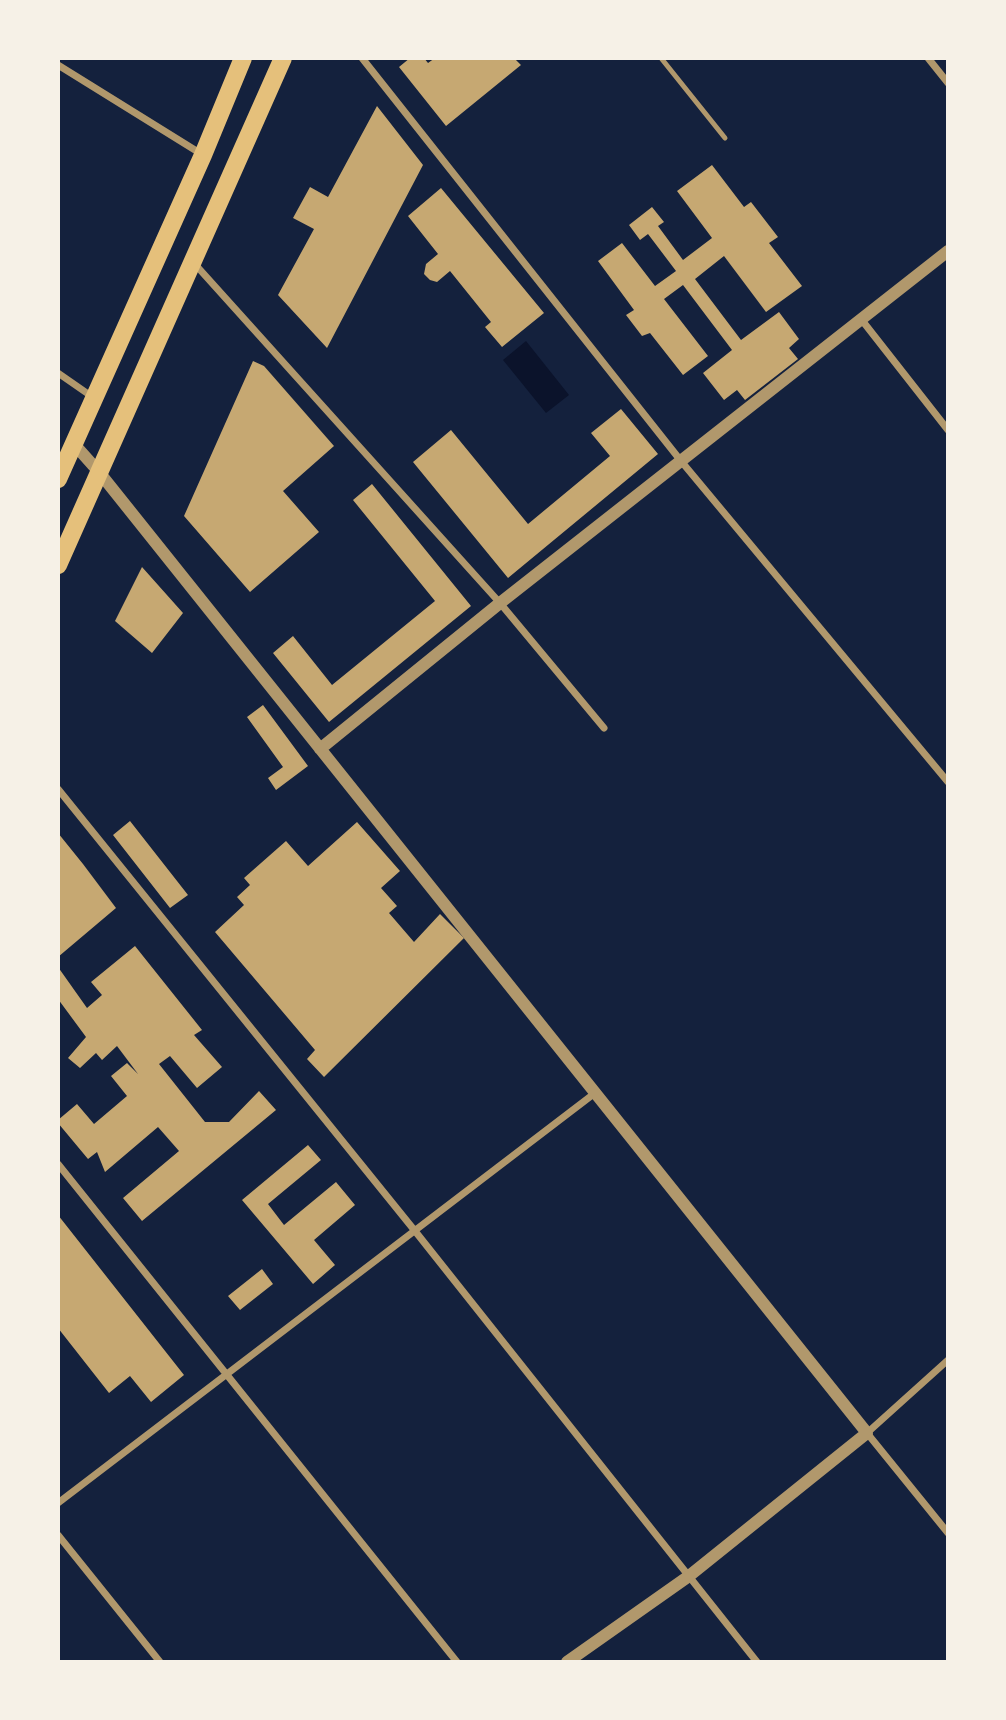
<!DOCTYPE html>
<html>
<head>
<meta charset="utf-8">
<style>
	body { margin:0 }
	#map { position:relative; width:1006px; height:1720px; overflow:hidden; background:#14213d; font-family:"DejaVu Sans",sans-serif }
	canvas { display:block }
	.frame { position:absolute; inset:0; border:60px solid #f6f1e7; pointer-events:none }
</style>
</head>
<body>
<div id="map">
<canvas width="1006" height="1720"></canvas>
<div class="frame"></div>
</div>
<script>
const c = document.querySelector('canvas').getContext('2d');
c.lineJoin = 'round';
function fillPath(path, color) {
  c.fillStyle = color;
  c.fill(path, 'evenodd');
}
function trace(path, color, width, dash) {
  c.strokeStyle = color;
  c.lineWidth = width;
  c.lineCap = dash ? 'butt' : 'round';
  c.setLineDash(dash || []);
  c.stroke(path);
}
const water = new Path2D(`
	M526 341 569 395 546 413 503 360Z`);
const building = new Path2D(`
	M410 58H424L428 63 435 58H514L521 65 446 126 399 67Z
	M377 106 423 165 327 348 278 295 314 229 293 218 310 187 328 197Z
	M712 165 744 207 751 202 778 237 769 243 802 286 766 312 724 256 695 279 741 340 779 312 799 339 789 348 798 359 745 400 737 390 724 400 703 373 732 350 683 285 664 299 708 356 683 375 650 333 642 336 626 315 634 310 598 261 622 243 655 286 676 271 648 234 640 240 629 225 652 207 664 222 658 226 683 260 712 238 677 191Z
	M441 188 544 313 502 347 485 327 491 322 450 271 437 282 430 280 424 274 426 264 438 254 408 216Z
	M253 361 264 366 334 446 283 491 319 532 250 592 184 516Z
	M621 409 658 454 508 578 413 462 451 430 528 524 610 456 591 433Z
	M372 484 471 606 329 722 273 653 293 636 332 685 435 601 353 500Z
	M142 567 183 613 152 653 115 621Z
	M263 705 308 766 276 790 268 778 283 767 247 717Z
	M130 821 188 895 170 908 113 835Z
	M357 822 400 871 381 888 397 906 389 913 414 942 440 914 464 938 324 1077 307 1059 315 1050 215 932 244 905 237 897 250 885 244 878 286 841 308 866Z
	M58 833 83 864 116 908 58 957Z
	M135 946 202 1030 194 1035 222 1067 197 1088 170 1056 159 1064 205 1122H229L259 1091 276 1110 142 1221 123 1198 179 1151 158 1127 105 1172 97 1152 88 1159 58 1123V1120L77 1104 94 1124 127 1096 111 1076 127 1063 138 1074 117 1046 102 1060 96 1053 80 1068 68 1058 86 1037 58 999V967L87 1008 102 995 91 982Z
	M308 1145 321 1160 268 1204 284 1225 336 1182 355 1205 314 1240 335 1265 313 1284 242 1200Z
	M58 1215 184 1375 151 1402 130 1376 109 1393 58 1328Z
	M262 1269 273 1284 240 1310 228 1296Z`);
const service = new Path2D(`
	M661 58 725 138`);
const minor = new Path2D(`
	M362 58 681 461 948 782
	M928 58 948 83
	M58 65 203 155
	M193 262 500 603 604 728
	M861 319 948 430
	M58 373 94 398
	M58 789 415 1231 757 1662
	M58 1164 457 1662
	M948 1360 867 1433 948 1533
	M58 1503 595 1093
	M58 1535 160 1662`);
const tertiary = new Path2D(`
	M74 444 99 472 867 1433 689 1576 567 1662
	M320 749 500 603 948 251`);
const primary = new Path2D(`
	M58 479 203 155 243 58
	M58 565 283 58`);
fillPath(water, '#0b132b');
fillPath(building, '#c6a872');
trace(service, '#b1986c', 5);
trace(minor, '#b1986c', 7);
trace(tertiary, '#b1986c', 12);
trace(primary, '#e5c07b', 18);
</script>
</body>
</html>
